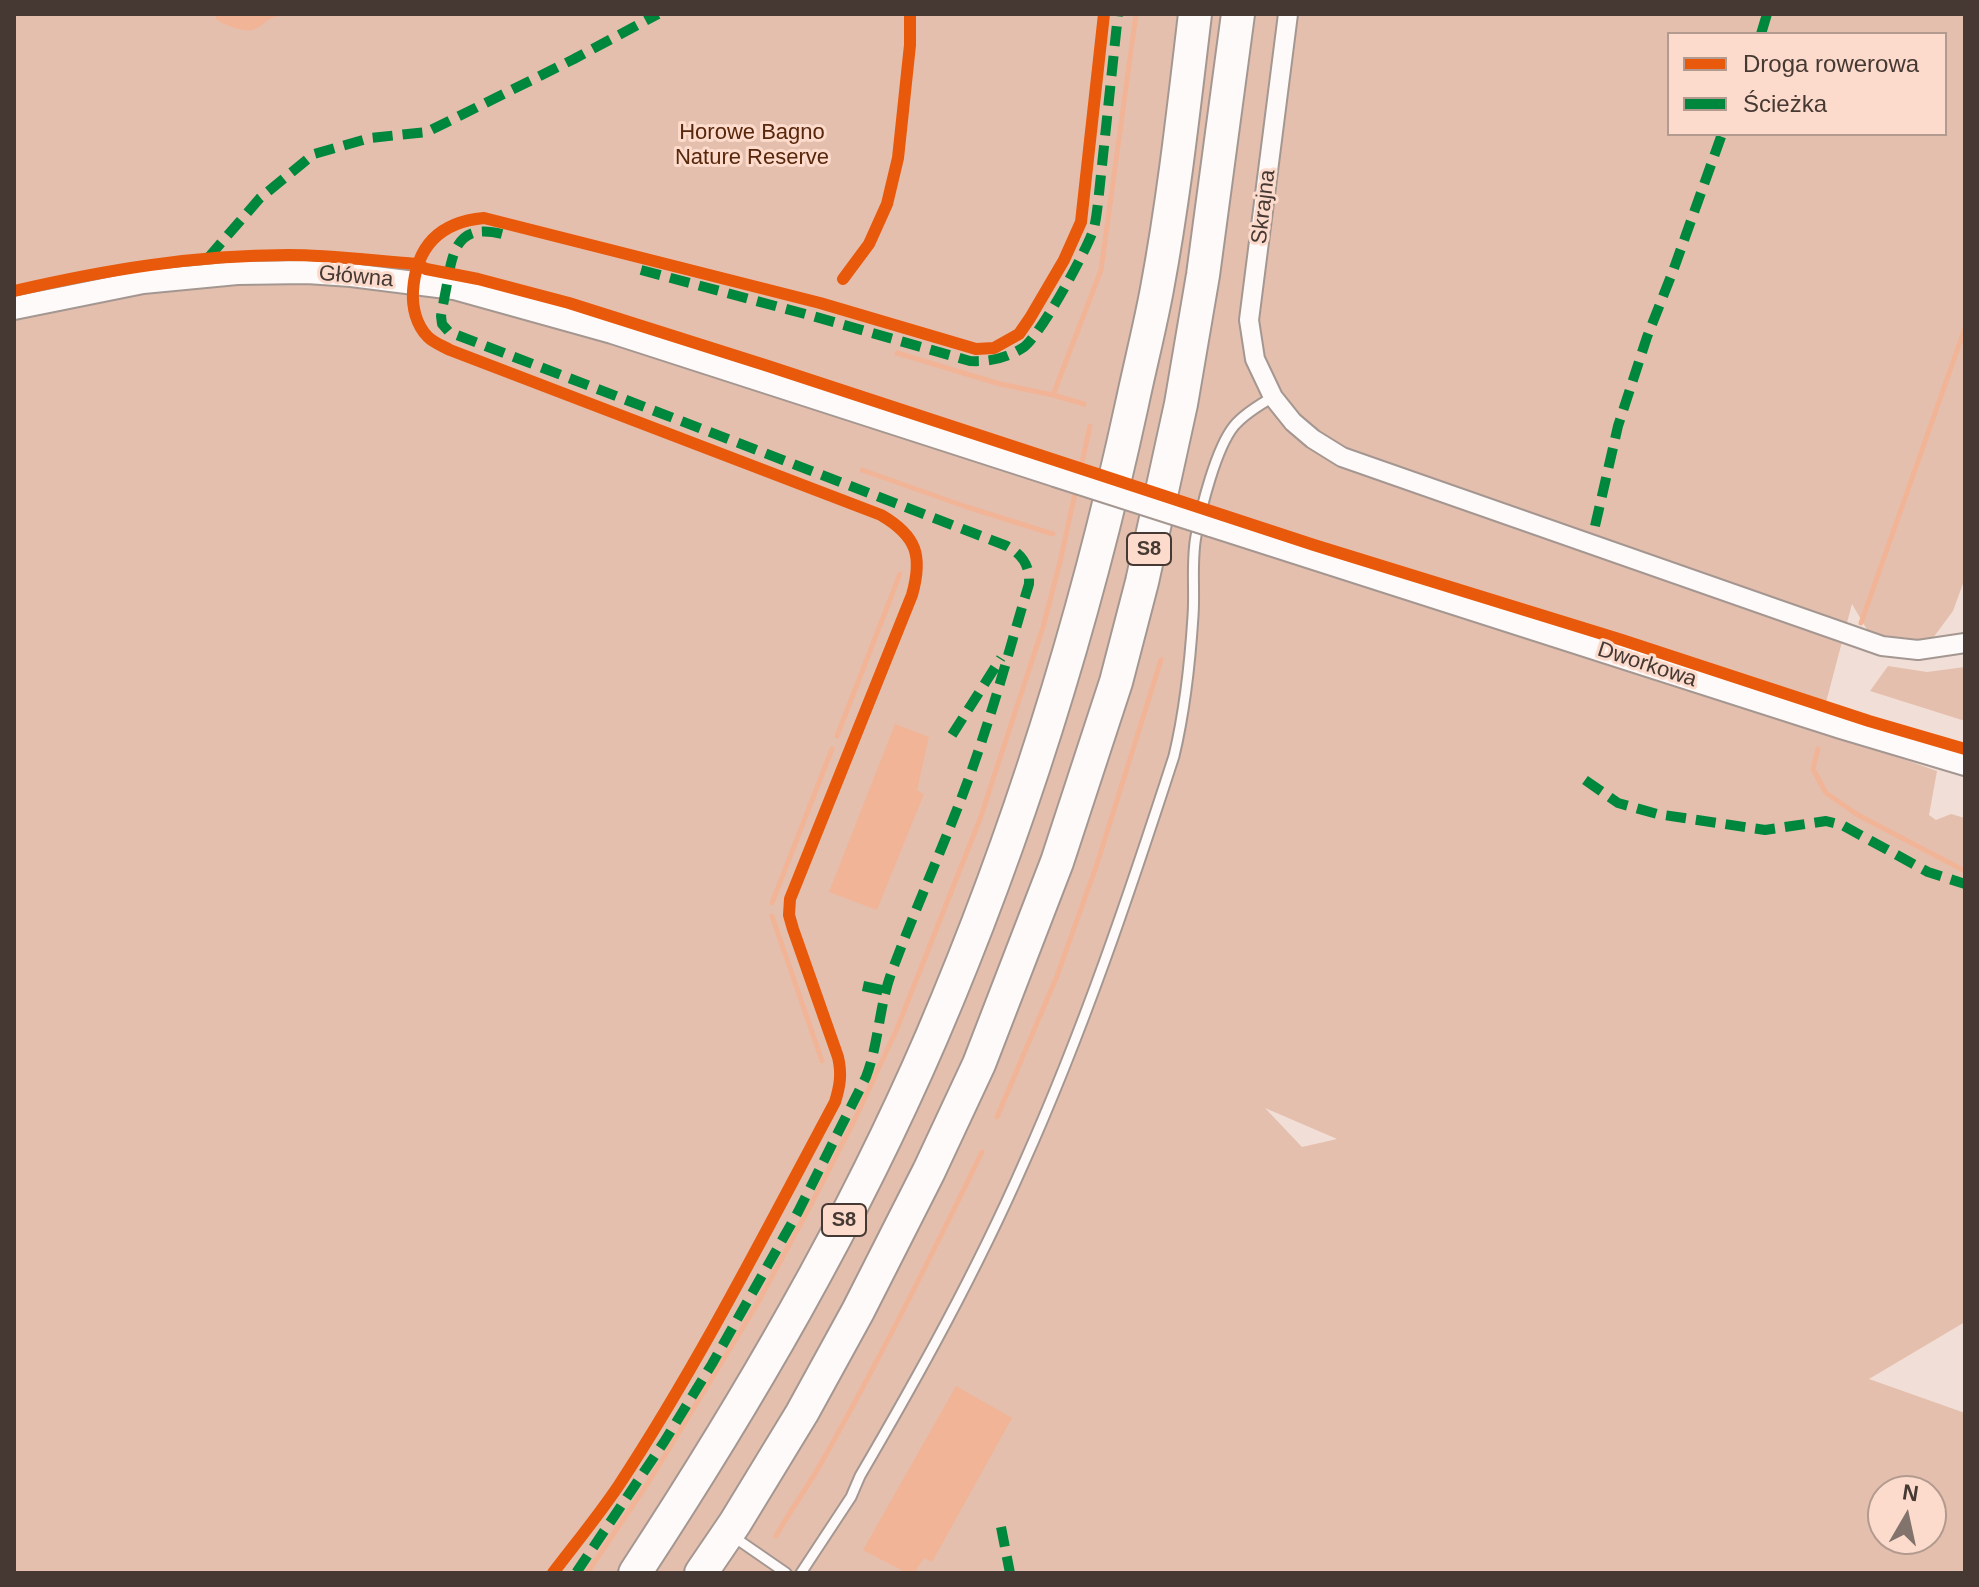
<!DOCTYPE html>
<html>
<head>
<meta charset="utf-8">
<style>
	body { margin:0 }
	#map { position:relative; width:1979px; height:1587px; overflow:hidden; background:#f1dfd7; font-family:Arial,sans-serif }
	canvas { display:block }
	.frame { position:absolute; inset:0; border:16px solid #463933; pointer-events:none }
	.legend { position:absolute; left:1667px; top:32px; width:280px; height:104px; box-sizing:border-box; background:#fcdbcc; border:2px solid #b39a8f; margin:0; padding:10px 14px; list-style:none; font-size:24px; color:#463933 }
	.legend li { display:flex; align-items:center; gap:16px; height:40px }
	.legend b { width:40px; border:2px solid #b39a8f }
	.north { position:absolute; left:1867px; top:1475px; width:80px; height:80px; box-sizing:border-box; background:#fcdbcc; border:2px solid #b39a8f; border-radius:50%; rotate:9deg; font-size:22px; font-weight:700; line-height:32px; text-align:center; color:#463933 }
	.north::after { content:''; display:block; margin:auto; width:28px; height:36px; background:#82736c; clip-path:polygon(50% 0,100% 100%,50% 72%,0 100%) }
</style>
</head>
<body>
<div id="map">
<canvas width="1979" height="1587"></canvas>
<div class="frame"></div>
<ul class="legend">
<li><b style="height:10px;background:#e8590c"></b>Droga rowerowa</li>
<li><b style="height:10px;background:#00873e"></b>Ścieżka</li>
</ul>
<div class="north">N</div>
</div>
<script>
const c = document.querySelector('canvas').getContext('2d');
c.lineJoin = 'round';
function fillPath(path, color) {
  c.fillStyle = color;
  c.fill(path, 'evenodd');
}
function trace(path, color, width, dash) {
  c.strokeStyle = color;
  c.lineWidth = width;
  c.lineCap = dash ? 'butt' : 'round';
  c.setLineDash(dash || []);
  c.stroke(path);
}
function label(font, color, halo, rows, align = 'center') {
  c.font = font + ' Arial,sans-serif';
  c.lineWidth = 6;
  c.setLineDash([]);
  c.textBaseline = 'middle';
  c.strokeStyle = halo;
  c.fillStyle = color;
  for (const [text, x, y, turn = 0] of rows) {
    c.save();
    c.translate(x, y);
    c.rotate((+turn || 0) * Math.PI / 180);
    c.textAlign = isNaN(turn) ? turn : align;
    if (halo) c.strokeText(text, 0, 0);
    c.fillText(text, 0, 0);
    c.restore();
  }
}
const green = new Path2D(`
	M14 14H1965V578L1953 611 1930 642 1869 633 1852 604 1819 729 1937 771 1929 815 1936 820 1951 814 1965 818V1322L1869 1379 1965 1413V1573H14ZM1669 34H1945V134H1669ZM1265 1108 1337 1139 1302 1147ZM1883 1491H1931V1539H1883Z
	M1888 666 1927 672 1965 667V721L1870 691Z`);
const water = new Path2D(`
	M216 14H296C288 16 277 15 270 19 264 22 260 28 253 30 243 32 223 25 216 19Z
	M895 724 929 737 917 790 924 794 877 910 829 892Z
	M956 1386 1012 1418 932 1562 924 1558 914 1573H907L863 1550Z`);
const stream = new Path2D(`
	M897 353 1000 384 1053 395
	M1084 404 1053 395 1101 270 1136 14
	M862 470 967 507 1053 534
	M1079 476 1090 426
	M1861 623 1965 328
	M837 736 900 574
	M1818 749 1813 769 1826 793 1858 815 1965 871
	M772 903 832 749
	M772 916 822 1061
	M997 1117 1057 976 1097 864 1161 660
	M776 1536C791 1509 810 1484 824 1458 881 1357 932 1255 982 1152
	M587 1573 648 1483 756 1306 807 1212 853 1123 896 1031 980 819 1043 627 1060 562 1076 489`);
const service = new Path2D(`
	M731 1535 786 1573
	M801 1573 851 1497 860 1476C919 1375 976 1272 1023 1165 1083 1031 1129 895 1174 756 1185 710 1190 664 1193 616 1195 590 1191 562 1196 536 1201 508 1216 448 1234 426 1244 414 1259 405 1273 397`);
const minor = new Path2D(`
	M1288 14 1249 320 1255 359 1273 397 1293 422 1313 439 1342 457 1882 646 1918 650 1965 643`);
const tertiary = new Path2D(`
	M14 308 143 282 237 273 307 272 351 275 454 288 612 332 1055 475
	M1211 525 1841 727 1965 764`);
const motorway = new Path2D(`
	M635 1573C747 1402 851 1224 932 1036 1019 833 1085 621 1132 404 1140 366 1150 327 1157 289 1174 198 1184 106 1195 14
	M701 1573 735 1523 802 1413 858 1311 929 1171 979 1064 1057 862 1116 682 1142 582 1181 404 1203 275 1238 14`);
const tertiaryBridge = new Path2D(`
	M1055 475 1211 525`);
const quiet = new Path2D(`
	M1761 34 1767 14
	M502 234C459 223 453 248 447 284 445 294 443 305 441 316L442 324 449 332 1007 546C1023 555 1030 566 1029 584 1014 633 1001 683 985 731 959 813 922 891 892 971 879 1005 879 1043 866 1077L798 1212 712 1364 664 1442 576 1573
	M208 258 260 198 314 154 370 138 427 132 574 59 658 14
	M641 270 809 315 970 361C991 362 1007 358 1024 347 1041 334 1087 250 1094 228 1096 220 1097 211 1098 203L1118 14
	M1595 526 1618 426 1647 337 1673 271 1722 134
	M952 735 1001 658
	M1585 780 1618 803 1657 814 1765 830 1826 821 1842 825 1928 872 1965 884
	M863 986 886 991
	M1001 1527 1010 1573`);
const cycleway = new Path2D(`
	M843 279 869 244 887 204 898 158 910 45V14
	M14 291C105 270 194 255 288 255 331 255 374 261 417 264L426 269 478 279 569 303 768 366 1314 545 1622 640 1869 721 1965 749
	M553 1573C575 1544 599 1515 619 1485 699 1363 766 1231 835 1102 840 1086 842 1074 838 1057L793 929 789 915 790 899 912 595C923 556 917 536 881 515L450 350C443 346 434 343 428 337 416 325 412 307 413 291 416 247 439 222 484 218L820 303 976 349 994 348 1019 334 1030 318 1064 260 1081 222 1104 14`);
const shields = [
	[1149,549,44],
	[844,1220,44]
];
const shieldNames = [
	["S8",1149,549],
	["S8",844,1220]
];
const parkNames = [
	["Horowe Bagno",752,133],
	["Nature Reserve",752,158]
];
const streetNames = [
	["Skrajna",1264,207,-83],
	["Główna",356,277,5],
	["Dworkowa",1647,665,18]
];
fillPath(green, '#e5bfad');
fillPath(water, '#f1b497');
trace(stream, '#f1b497', 5);
trace(service, '#a49791', 13);
trace(minor, '#a49791', 22);
trace(tertiary, '#a49791', 26);
trace(motorway, '#a49791', 36);
trace(service, '#fdfaf9', 9);
trace(minor, '#fdfaf9', 18);
trace(tertiary, '#fdfaf9', 22);
trace(motorway, '#fdfaf9', 32);
trace(tertiaryBridge, '#a49791', 26, []);
trace(tertiaryBridge, '#fdfaf9', 22);
trace(quiet, '#00873e', 10, [20, 10]);
trace(cycleway, '#e8590c', 12);
for (const [x, y, w] of shields) {
  const box = new Path2D();
  box.roundRect(x - w / 2, y - 16, w, 32, 6);
  c.fillStyle = '#fcdbcc';
  c.fill(box);
  trace(box, '#463933', 2);
}
label('bold 20px', '#463933', null, shieldNames);
label('22px', '#58260a', '#fcdbcc', parkNames);
label('22px', '#463933', '#fcdbcc', streetNames);
</script>
</body>
</html>
